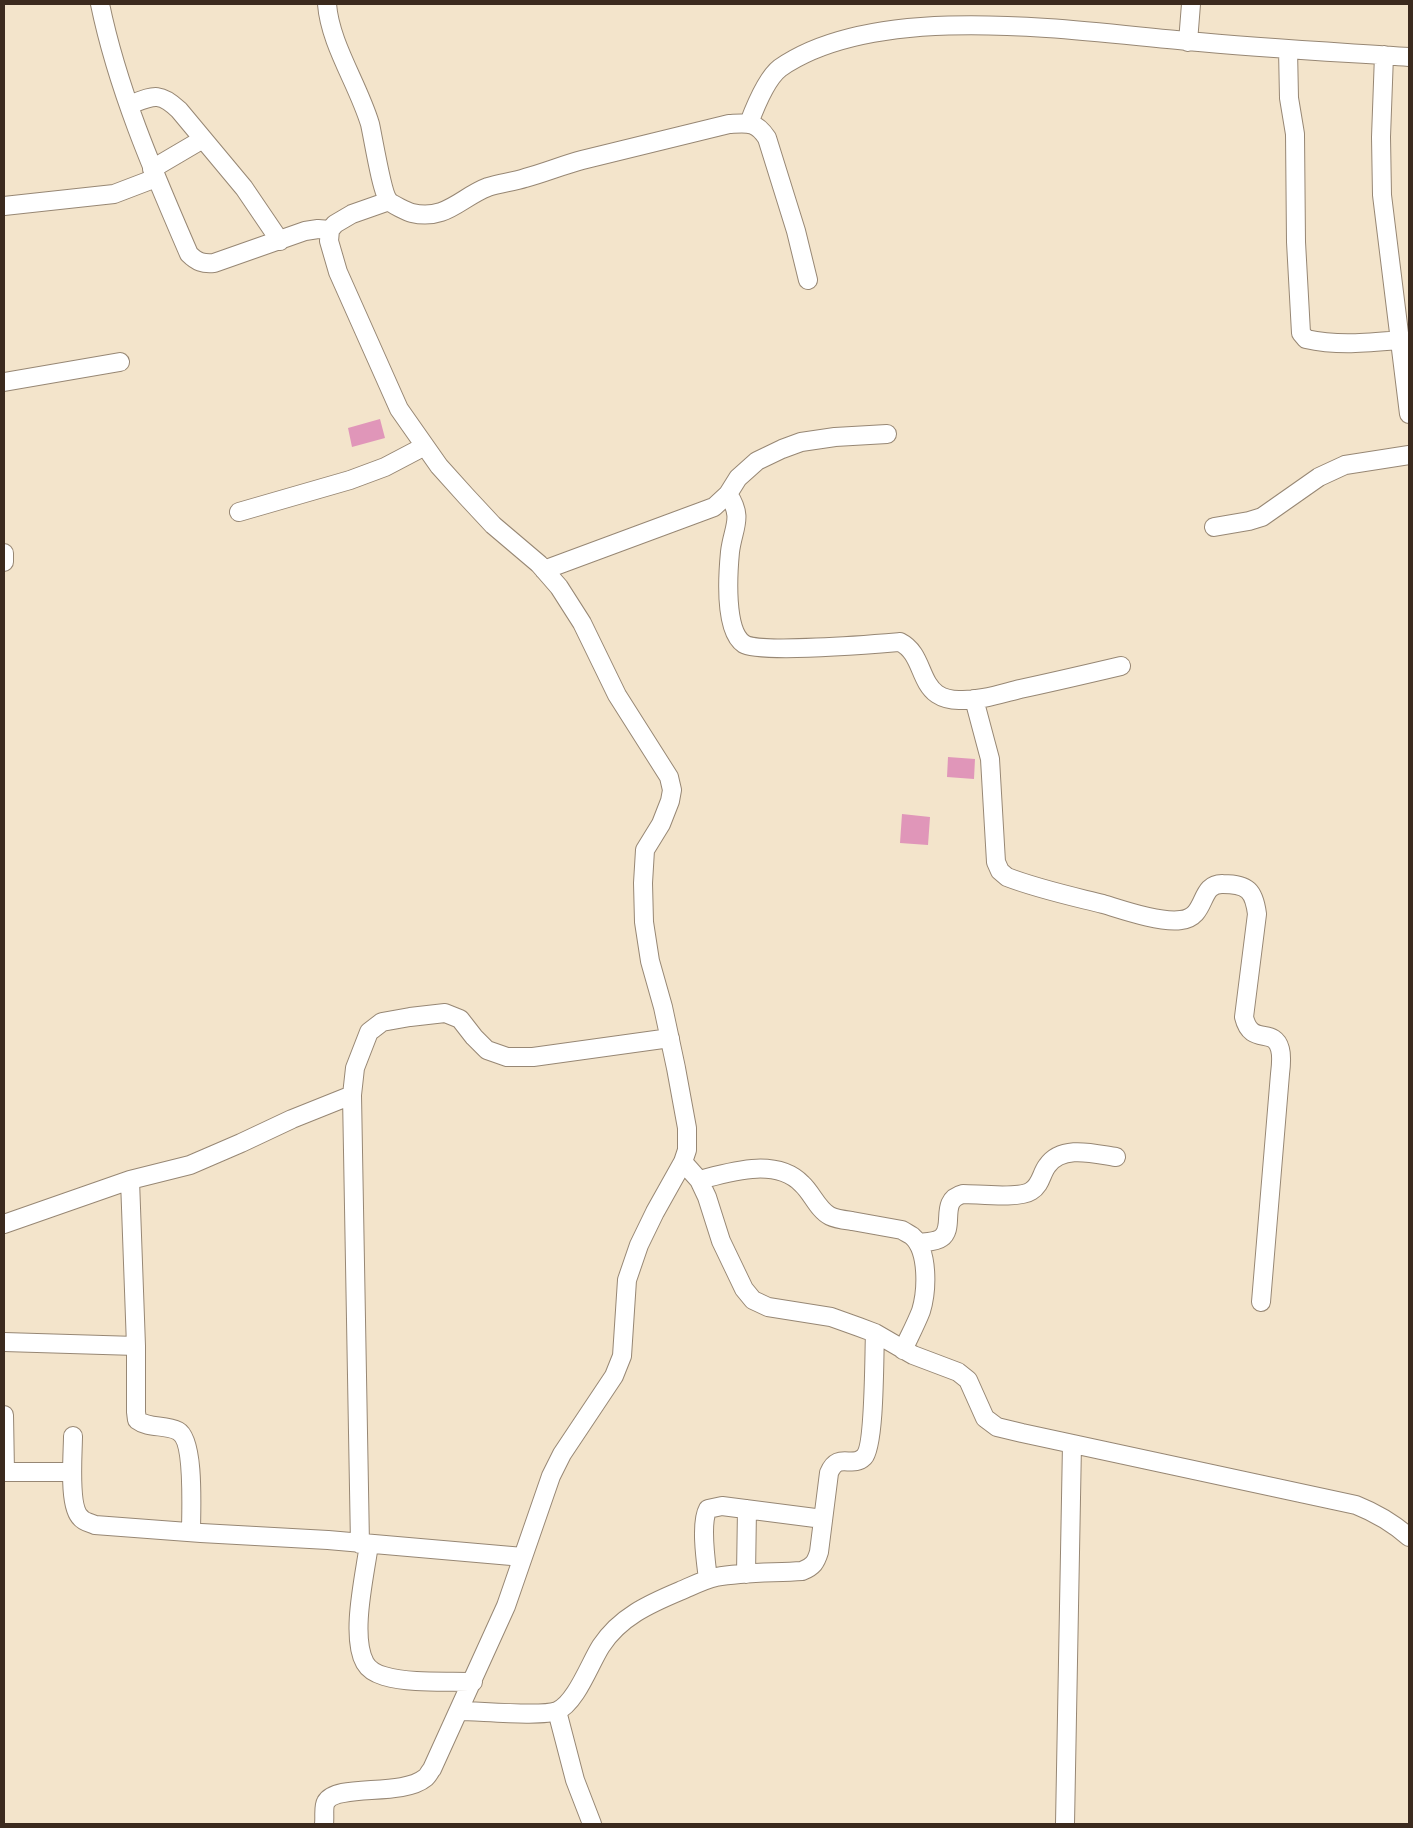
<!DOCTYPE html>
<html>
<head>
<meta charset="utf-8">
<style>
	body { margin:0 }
	#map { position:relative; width:1413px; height:1828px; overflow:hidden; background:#f3e4cb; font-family:Mynerve,sans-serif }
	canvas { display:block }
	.frame { position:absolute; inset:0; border:5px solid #3b2a1e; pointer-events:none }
</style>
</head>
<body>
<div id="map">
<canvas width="1413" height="1828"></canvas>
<div class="frame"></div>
</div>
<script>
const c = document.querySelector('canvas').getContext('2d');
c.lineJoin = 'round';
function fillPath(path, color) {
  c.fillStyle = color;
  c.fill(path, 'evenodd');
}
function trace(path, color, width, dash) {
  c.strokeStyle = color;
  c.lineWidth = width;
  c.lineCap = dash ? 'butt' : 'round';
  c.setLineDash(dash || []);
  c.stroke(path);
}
const building = new Path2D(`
	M380 419 385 438 352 447 348 428Z
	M948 757 975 759 974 779 947 777Z
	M902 814 930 817 928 845 900 843Z`);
const street = new Path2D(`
	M100 4C118 91 154 173 189 254 197 262 203 264 214 263L305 231 318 229 330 230
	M327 4C330 44 358 84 370 124 373 137 382 194 389 201 391 204 408 212 412 213 446 221 461 197 488 187 500 183 513 182 525 178 544 173 563 165 582 160 631 148 680 136 729 124 748 123 756 121 767 138L796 231 808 280
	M1188 42 1191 4
	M1288 49 1289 98 1295 134 1296 242 1301 333 1306 339C1337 346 1367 343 1399 340
	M1384 55 1381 137 1382 195 1409 414
	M129 105C153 96 159 91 179 110L244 188 280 241
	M749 123C755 107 767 78 780 68 878 0 1072 31 1187 41 1261 48 1335 52 1409 57
	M152 169 203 139
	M4 206 114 194 156 178
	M4 382 120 362
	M728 494C744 518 733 527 730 552 728 573 724 631 744 644 759 654 876 644 900 642 922 653 919 681 937 694 943 698 952 700 959 700 979 701 1000 694 1020 689 1053 682 1087 674 1121 666
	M239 512 350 480 385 467 425 446
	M1214 527 1249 521 1262 517 1319 477 1345 465 1409 455
	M4 553V562
	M544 570 714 507 728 494 738 478 757 461 782 449 801 442 835 437 887 434
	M974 699 990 759 996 862 1000 871 1007 877C1038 889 1071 896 1103 904 1123 910 1160 923 1181 920 1208 917 1198 883 1223 884 1248 884 1254 891 1257 914L1244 1017C1251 1047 1274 1026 1280 1049 1282 1056 1281 1066 1280 1074L1261 1302
	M683 1162 699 1180 707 1197 721 1241 744 1289 753 1300 768 1307 831 1317 859 1327 875 1333 913 1355 958 1372 968 1380 985 1418 997 1427 1022 1433 1356 1505C1376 1513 1393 1523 1409 1537
	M130 1180 136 1346V1412L137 1420C149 1429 165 1424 178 1431 195 1440 191 1513 191 1532
	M699 1180C730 1172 776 1157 802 1184 812 1193 818 1210 830 1216 836 1219 845 1220 852 1221 869 1224 885 1227 902 1230 905 1232 909 1234 912 1236 929 1251 927 1291 921 1311 916 1324 909 1337 903 1350
	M4 1224 130 1180 190 1165 241 1143 292 1119 352 1095
	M918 1243C925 1242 936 1242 941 1238 956 1228 938 1200 963 1194 978 1194 1019 1199 1031 1191 1041 1185 1041 1174 1047 1166 1062 1144 1095 1154 1116 1157
	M4 1342 136 1346
	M4 1415 5 1472
	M73 1436C73 1454 68 1507 81 1518 84 1522 91 1523 95 1525L201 1533 328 1540 523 1557
	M4 1472H72
	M360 1544 352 1095 355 1068 369 1032 382 1022 410 1017 445 1013 460 1019 474 1037 487 1050 507 1057H533L670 1038
	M369 1544C365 1575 350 1636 365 1663 369 1670 377 1674 384 1676 412 1684 444 1681 473 1682
	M746 1574 747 1509
	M708 1579C706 1563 700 1523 708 1509L722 1506 823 1519
	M459 1711C479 1711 542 1717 557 1711 576 1703 590 1663 601 1646 620 1617 649 1604 680 1591 692 1586 703 1580 716 1577 744 1572 774 1573 802 1571 813 1567 816 1562 819 1552L829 1473C838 1451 852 1469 864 1457 875 1446 874 1353 875 1333
	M557 1711 575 1780 592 1824
	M324 1824C325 1817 323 1807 326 1802 336 1783 402 1797 425 1778 428 1776 430 1771 432 1769L506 1606 551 1476 562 1454 614 1376 622 1356 627 1280 639 1245 655 1212 683 1162 687 1150V1128L676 1068 663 1007 650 961 644 922 643 883 645 850 661 824 670 801 672 790 669 777 617 695 582 623 559 587 539 564 493 525 466 496 439 466 399 409 338 272 329 241 330 230 335 224 352 214 389 201
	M1065 1824 1072 1444`);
fillPath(building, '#e096b9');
trace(street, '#978774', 20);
trace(street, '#fff', 18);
</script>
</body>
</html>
